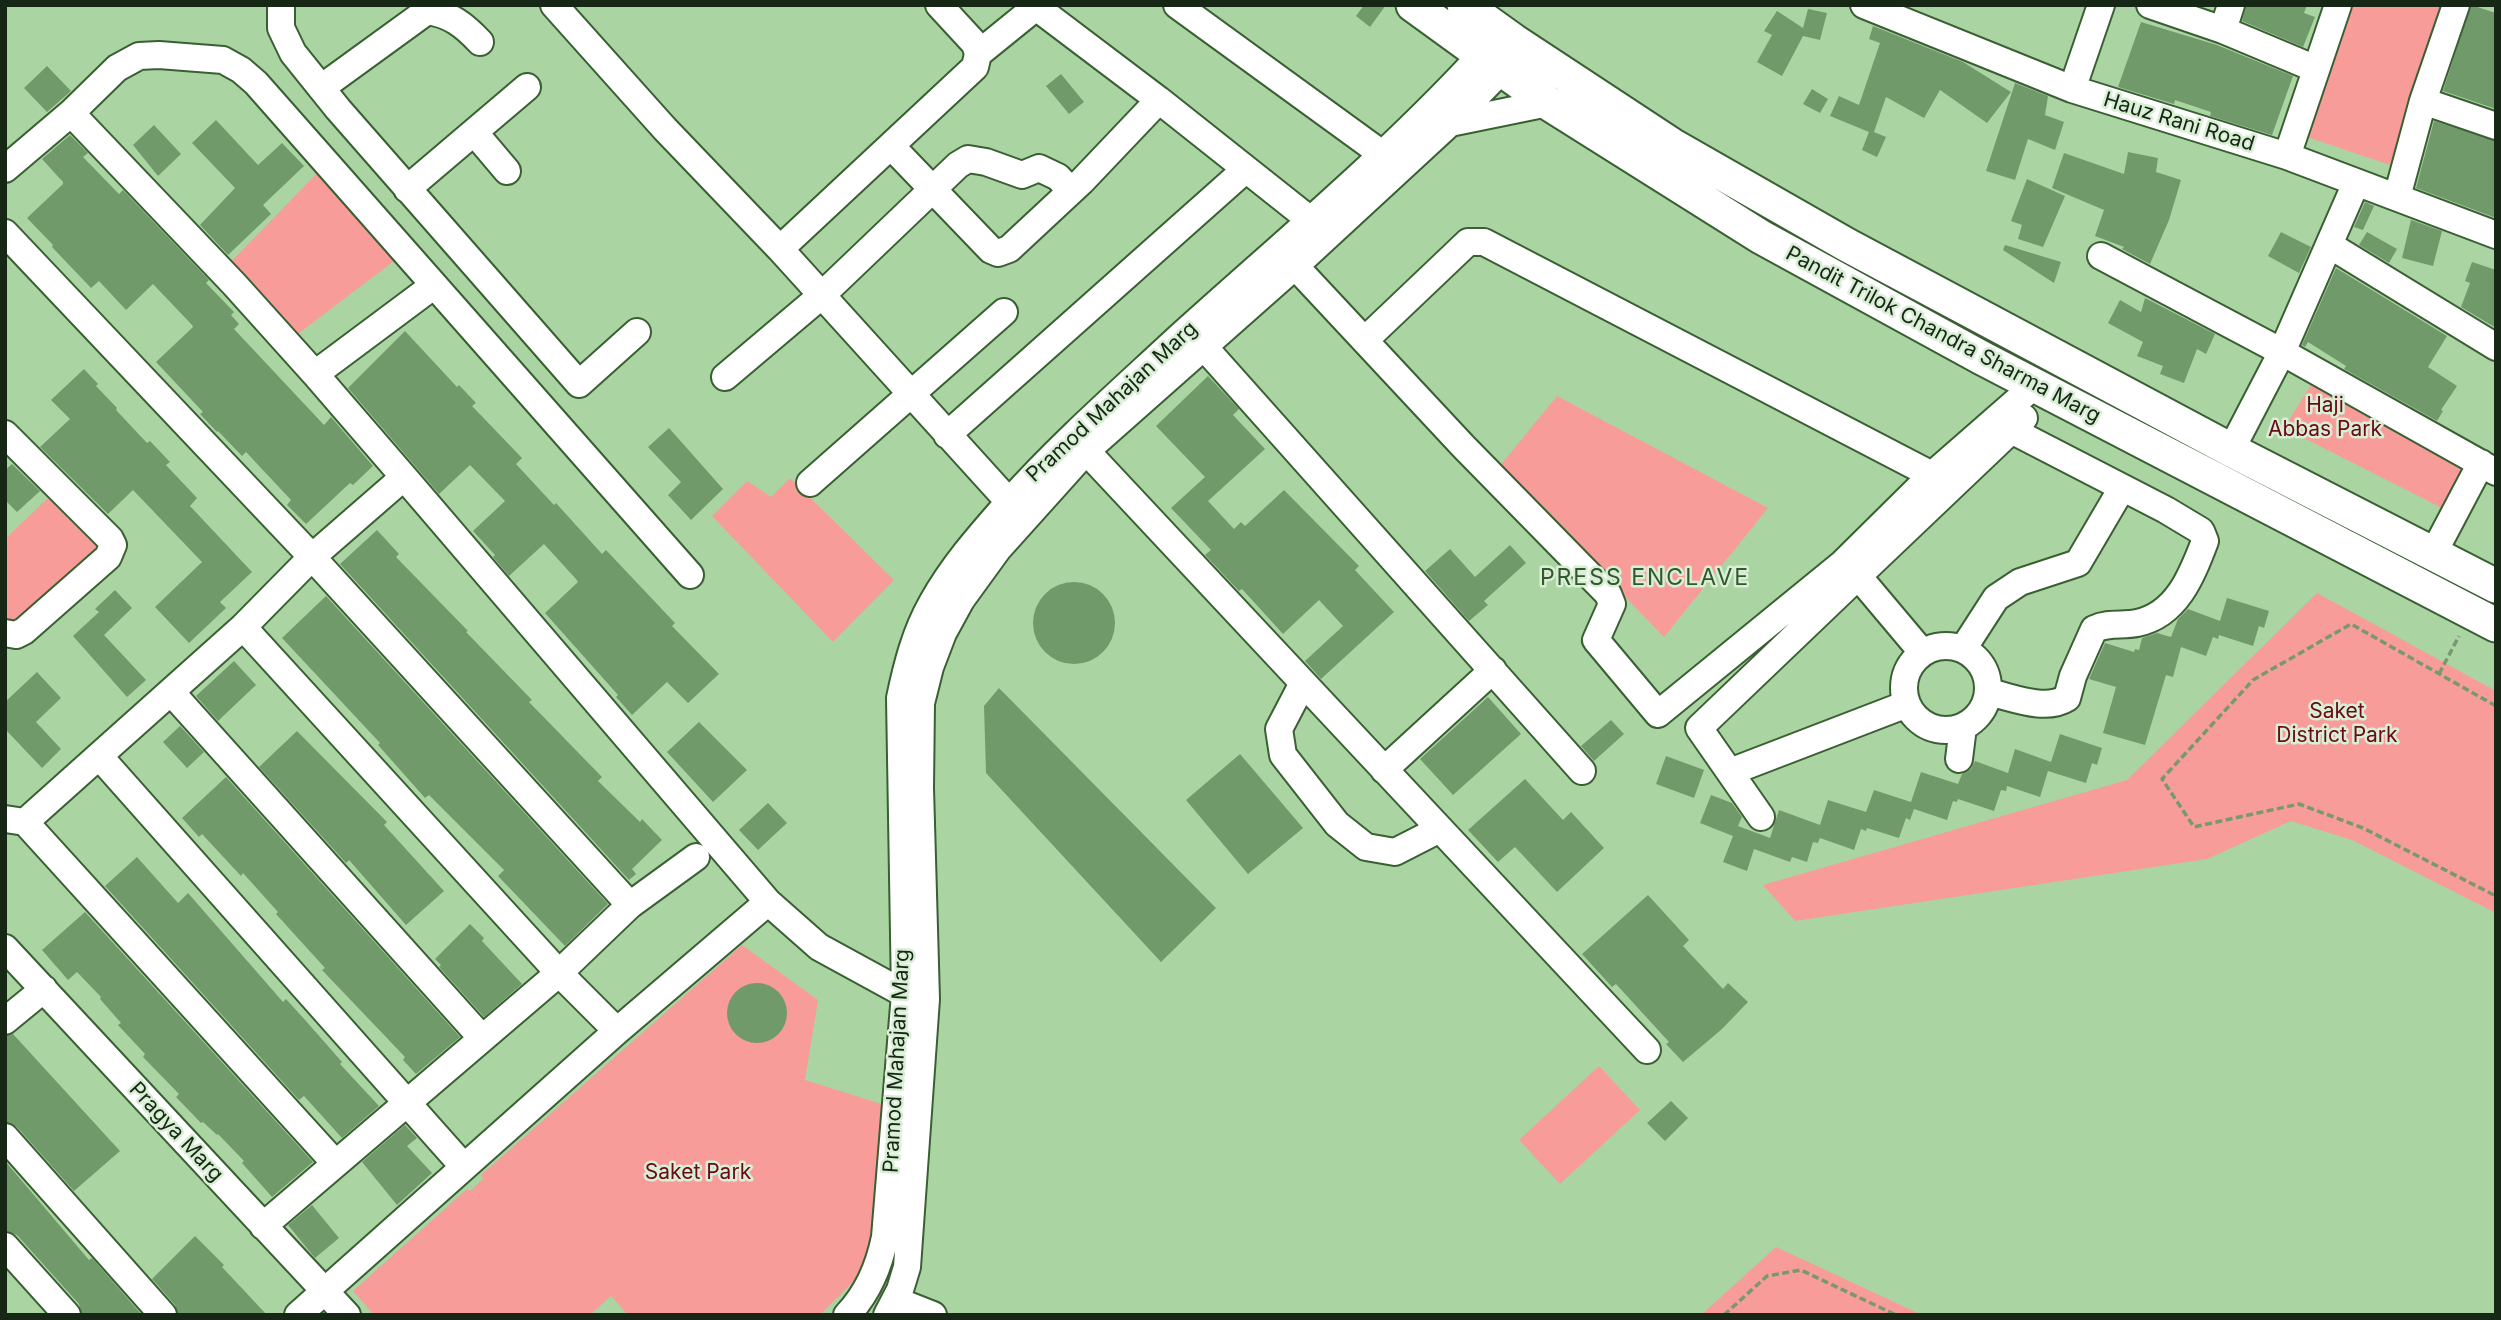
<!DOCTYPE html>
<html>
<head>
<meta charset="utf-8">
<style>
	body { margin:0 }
	#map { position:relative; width:2501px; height:1320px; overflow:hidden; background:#aad5a3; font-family:Inter,sans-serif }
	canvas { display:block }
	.frame { position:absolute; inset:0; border:7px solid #172715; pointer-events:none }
</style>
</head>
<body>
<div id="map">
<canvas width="2501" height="1320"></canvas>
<div class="frame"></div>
</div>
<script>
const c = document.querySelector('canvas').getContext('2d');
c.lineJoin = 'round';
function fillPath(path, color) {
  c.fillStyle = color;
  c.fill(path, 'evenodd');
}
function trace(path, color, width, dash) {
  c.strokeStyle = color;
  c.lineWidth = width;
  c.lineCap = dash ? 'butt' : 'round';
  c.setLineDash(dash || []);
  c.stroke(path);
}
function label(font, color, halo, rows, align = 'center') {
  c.font = font + ' Inter,sans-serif';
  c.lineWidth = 5;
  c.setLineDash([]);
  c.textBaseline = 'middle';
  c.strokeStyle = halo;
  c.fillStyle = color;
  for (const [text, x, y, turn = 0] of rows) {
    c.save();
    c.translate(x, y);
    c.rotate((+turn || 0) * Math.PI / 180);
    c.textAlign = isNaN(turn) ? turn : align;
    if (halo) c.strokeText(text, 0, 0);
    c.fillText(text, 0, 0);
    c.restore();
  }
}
const green = new Path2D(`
	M2351 5H2443L2390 165 2307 137Z
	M320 170 398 258 282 346 225 268Z
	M2314 380 2463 467 2442 508 2284 428Z
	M1557 396 1768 508 1664 637 1499 467Z
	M790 478 894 580 833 642 712 516 747 481 771 497Z
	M52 494 101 548 8 631 5 628V539Z
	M2317 593 2496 691V913L2352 840 2291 821 2207 859 1795 921 1763 885 2127 780Z
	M742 945 818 1000 805 1080 891 1107 882 1187 863 1272 820 1315H628L611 1296 590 1315H374L353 1291 467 1189 470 1191 483 1179 481 1175Z
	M1599 1066 1640 1110 1560 1184 1519 1140Z
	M1776 1247 1922 1315H1701Z`);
const building = new Path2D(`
	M1364 5H1386L1370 27 1356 16Z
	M2246 5H2307L2304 13 2315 17 2303 47 2242 21Z
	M2471 5 2496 13V109L2443 91Z
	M1808 9 1827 13 1820 40 1803 36 1782 76 1757 62 1772 35 1764 31 1777 11 1803 28Z
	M2141 22 2217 45 2293 76 2272 135 2210 116 2211 112 2175 100 2174 104 2118 87Z
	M1873 26 1963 62 2011 92 1987 123 1940 90 1924 118 1886 97 1874 132 1886 137 1877 157 1862 150 1869 132 1830 116 1839 96 1859 105 1880 43 1869 39Z
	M47 66 71 91 47 112 24 88Z
	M1061 74 1084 102 1069 114 1046 86Z
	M2015 83 2048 96 2045 115 2064 122 2055 150 2028 139 2015 180 1986 171Z
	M1812 89 1828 99 1820 113 1803 104Z
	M216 120 258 165 282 143 304 166 263 205 271 214 228 255 200 225 235 188 192 143Z
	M2434 121 2496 141V218L2416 188Z
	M154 125 181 154 158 176 133 145Z
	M70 135 88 153 83 157 119 194 123 190 209 280 206 283 234 312 231 315 239 324 234 329 324 425 331 417 373 466 353 485 350 483 306 524 287 505 291 500 246 452 242 456 218 431 217 432 200 414 203 412 156 362 193 327 192 325 153 284 126 310 99 281 91 288 52 247 53 245 27 218 63 184V182L42 159Z
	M2128 152 2158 158 2156 172 2181 180 2169 220 2150 264 2122 249 2124 247 2095 236 2104 210 2052 188 2064 153 2124 174Z
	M2027 179 2065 196 2043 247 2018 239 2022 225 2011 221Z
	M2365 202 2374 206 2363 230 2354 227Z
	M2411 220 2442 231 2433 266 2402 258Z
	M2281 232 2311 247 2299 273 2268 256Z
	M2367 232 2397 249 2389 263 2359 245Z
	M2005 245 2061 262 2054 283 2003 250Z
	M2472 262 2496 270V328L2461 307 2470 283 2465 281Z
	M2336 268 2447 336 2428 367 2457 386 2441 410 2443 411 2437 421 2344 369 2346 366 2308 342 2305 347 2302 345Z
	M2145 298 2215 334 2206 354 2197 349 2184 383 2160 374 2163 366 2137 356 2143 342 2108 323 2120 300 2141 312Z
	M405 331 457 387 459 385 476 403 472 406 522 458 516 464 554 505 556 503 602 554 606 550 675 623 672 626 719 674 688 703 667 682 632 715 616 697 618 695 545 613 578 582 576 579 544 544 509 576 493 557 495 555 473 531 505 501 470 465 439 494 348 388Z
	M84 369 98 384 96 386 117 408 116 410 147 443 150 441 170 462 166 465 197 498 190 506 252 572 220 602 226 608 189 643 155 607 202 562 133 490 108 514 40 447 70 419 51 400Z
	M1208 376 1239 409 1233 415 1265 449 1208 501 1234 529 1241 522 1245 526 1284 490 1359 566 1355 570 1394 612 1321 679 1305 661 1343 626 1319 600 1283 634 1242 589 1239 591 1205 555 1211 550 1171 508 1205 477 1156 426Z
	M669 428 723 489 691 520 668 495 681 482 648 447Z
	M12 464 40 491 17 512 5 500V470Z
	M377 530 399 554 396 557 468 631 466 632 532 700 529 702 602 777 598 781 640 822 642 819 662 840 632 869 636 874 629 880 340 564Z
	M1510 545 1526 563 1484 601 1488 605 1469 621 1425 571 1450 549 1475 577Z
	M1033 623a41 41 0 1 1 82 0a41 41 0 1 1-82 0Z
	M115 590 132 608 104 635 146 680 127 697 73 636 99 612 95 609Z
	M326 596 608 904 565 946 498 876 504 870 429 795 425 798 378 745 380 743 282 638Z
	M2227 598 2269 611 2264 628 2259 626 2253 646 2219 635 2218 639 2213 637 2206 656 2181 647 2173 677 2166 675 2145 745 2103 733 2116 687 2089 679 2105 643 2134 652 2135 649 2139 650 2142 638 2157 633 2171 637 2178 619 2188 609 2220 621Z
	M234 661 256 685 218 721 196 696Z
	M37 672 61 698 36 722 61 749 42 768 5 729V702Z
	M999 688 1216 908 1161 962 986 773 984 706Z
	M1488 697 1521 734 1453 795 1420 759Z
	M1611 720 1624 734 1594 761 1581 746Z
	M699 722 747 770 713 802 667 752Z
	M180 726 204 752 187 768 163 742Z
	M297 731 387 822 384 825 444 891 406 925 349 860 346 863 259 767Z
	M2060 734 2102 748 2097 765 2092 763 2086 783 2048 771 2040 797 2007 786 2006 791 2001 790 1994 811 1958 799 1957 802 1953 801 1947 820 1914 809 1910 820 1906 818 1899 838 1867 828 1866 831 1861 829 1854 850 1820 838 1818 843 1813 842 1807 862 1792 857 1790 862 1754 849 1747 871 1723 862 1733 836 1700 823 1711 795 1732 803 1742 817 1738 826 1770 838 1779 810 1820 825 1828 800 1866 812 1874 790 1911 802 1921 772 1958 784 1962 774 1971 769 1975 761 2008 773 2015 749 2051 762Z
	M1240 754 1303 828 1248 874 1186 800Z
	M1666 756 1704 770 1694 798 1656 784Z
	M226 777 460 1037 416 1074 403 1060 405 1057 322 970 325 968 276 914 278 912 243 873 241 876 202 834 199 837 182 818Z
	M1525 779 1563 820 1571 812 1604 848 1557 892 1515 847 1498 862 1468 830Z
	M768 803 787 823 758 850 739 830Z
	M137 857 178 903 188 893 283 1002 286 999 306 1021 342 1062 340 1064 379 1106 342 1138 304 1096 299 1100 105 886Z
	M1648 895 1689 940 1683 946 1723 989 1728 983 1748 1002 1722 1029 1683 1062 1666 1044 1669 1042 1616 984 1612 987 1582 954Z
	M85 912 313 1162 272 1197 242 1163 244 1161 218 1134 217 1135 203 1122 201 1123 176 1097 179 1094 143 1057 145 1054 118 1025 121 1023 100 999 101 997 77 972 68 980 42 950Z
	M470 924 484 938 482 941 522 984 484 1017 439 967 441 965 435 959Z
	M727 1013a30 30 0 1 1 60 0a30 30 0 1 1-60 0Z
	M13 1034 120 1151 74 1191 17 1127 5 1122V1036Z
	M1671 1101 1688 1118 1665 1141 1647 1123Z
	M405 1125 417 1138 407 1146 432 1173 397 1205 362 1162Z
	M5 1161 89 1260 92 1258 142 1315H82L79 1304 17 1235 5 1231Z
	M312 1205 339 1238 315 1258 288 1225Z
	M195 1236 224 1265 222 1267 267 1315H178L175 1305 152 1279Z`);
const path = new Path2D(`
	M2439 674 2459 636
	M2496 706 2351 624 2253 680 2162 779 2194 827 2299 804 2363 828 2496 896
	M1724 1315 1767 1276 1801 1270 1896 1315`);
const minor = new Path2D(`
	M281 5V28L293 53 338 109 579 384 637 332
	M554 5 665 129 780 249 1021 515
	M1177 5 1382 154
	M1864 5 2072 89 2287 156 2496 235
	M2150 5 2223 30 2231 5
	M2223 30 2316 69
	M978 54 1036 7 1159 100 1309 219
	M2077 75 2101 5
	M321 88 427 11C450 14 464 25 480 42
	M2423 101 2496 126
	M71 113 234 284 315 374
	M1450 123 1548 103
	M474 132 507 171
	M891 146 991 250 998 253 1009 249 1082 181 1159 100
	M2287 156 2338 5
	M5 169 71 113 117 68 139 56 159 55 223 60 241 70 256 83 690 575
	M407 189 527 87
	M2397 197 2423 101 2456 5
	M5 233 312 557 630 905
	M2331 246 2496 347
	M780 249 975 67 978 54 975 44 939 5
	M2101 256 2282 352 2496 472
	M1295 266 1463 446 1608 594 1612 604 1596 640 1658 714 1843 563 1932 475 2035 385
	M1365 340 1468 242H1484L1932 475
	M1204 347 1582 771
	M725 377 822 295 958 165 968 159 986 162 1022 175 1039 168 1058 177 1071 191
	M5 434 110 539 113 545 108 557 24 631 16 635 5 633
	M947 435 1246 169
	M1075 439 1647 1050
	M2231 450 2282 352 2356 183
	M404 477 315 374 433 286
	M810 483 1004 312
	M2433 554 2481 463
	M243 627 559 973 617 1031
	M1904 688a42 42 0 1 1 84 0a42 42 0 1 1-84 0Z
	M1963 649 1996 598 2020 582 2078 563 2122 488
	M1922 652 1858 576 2024 418
	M1303 683 1279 729 1283 755 1337 824 1366 847 1395 852 1440 829
	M171 692 481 1037
	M1988 692C2012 697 2045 712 2067 698L2073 676 2094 629C2109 622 2122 626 2137 623 2177 615 2192 575 2205 541L2201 531 2166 510 2011 430
	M99 756 464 1167
	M1959 759 1963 727
	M1384 770 1493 670
	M1730 772 1907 704
	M1761 817 1699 728 1858 576
	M5 819 25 822 243 627 312 557 404 477 768 902 819 947 905 994 918 997
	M25 822 335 1163
	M5 948 347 1315
	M5 1021 44 989
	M5 1137 163 1315
	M263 1226 559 973 630 905 696 857
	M5 1246 67 1315
	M895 1300 933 1315
	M298 1315 617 1031 768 902
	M847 1315C868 1293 879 1267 885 1237L905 994 900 698C907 665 915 633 932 603 953 565 981 534 1009 502 1061 444 1119 393 1176 340 1283 243 1396 150 1493 42
	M887 1315 900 1290 907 1267 926 999 920 788 921 703 930 667 943 633 961 600 998 549 1086 451 1295 266 1450 123 1501 71 1512 54`);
const major = new Path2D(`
	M1413 5 1548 103 1761 237 1982 358 2496 625
	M1464 5 1514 41 1672 145 1847 245 2231 450 2496 586`);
const streetNames = [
	["Hauz Rani Road",2179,122,17],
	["Pandit Trilok Chandra Sharma Marg",1943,335,28],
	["Pramod Mahajan Marg",1112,402,-43],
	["Pramod Mahajan Marg",897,1061,-87],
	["Pragya Marg",176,1132,47]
];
const parkNames = [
	["Haji",2325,406],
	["Abbas Park",2325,430],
	["Saket",2337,712],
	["District Park",2337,736],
	["Saket Park",698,1173]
];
const neighbourhoodNames = [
	["PRESS ENCLAVE",1645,578]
];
fillPath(green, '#f79c99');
fillPath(building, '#719a6b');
trace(minor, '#395f33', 30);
trace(major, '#395f33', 37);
trace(path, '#779871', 3.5, [7, 3.5]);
trace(minor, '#fff', 26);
trace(major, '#fff', 33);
label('21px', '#172715', '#d9efd5', streetNames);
label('21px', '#6a0a17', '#d9efd5', parkNames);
c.letterSpacing = '2px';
label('23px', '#32582d', '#d9efd5', neighbourhoodNames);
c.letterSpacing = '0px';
</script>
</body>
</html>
